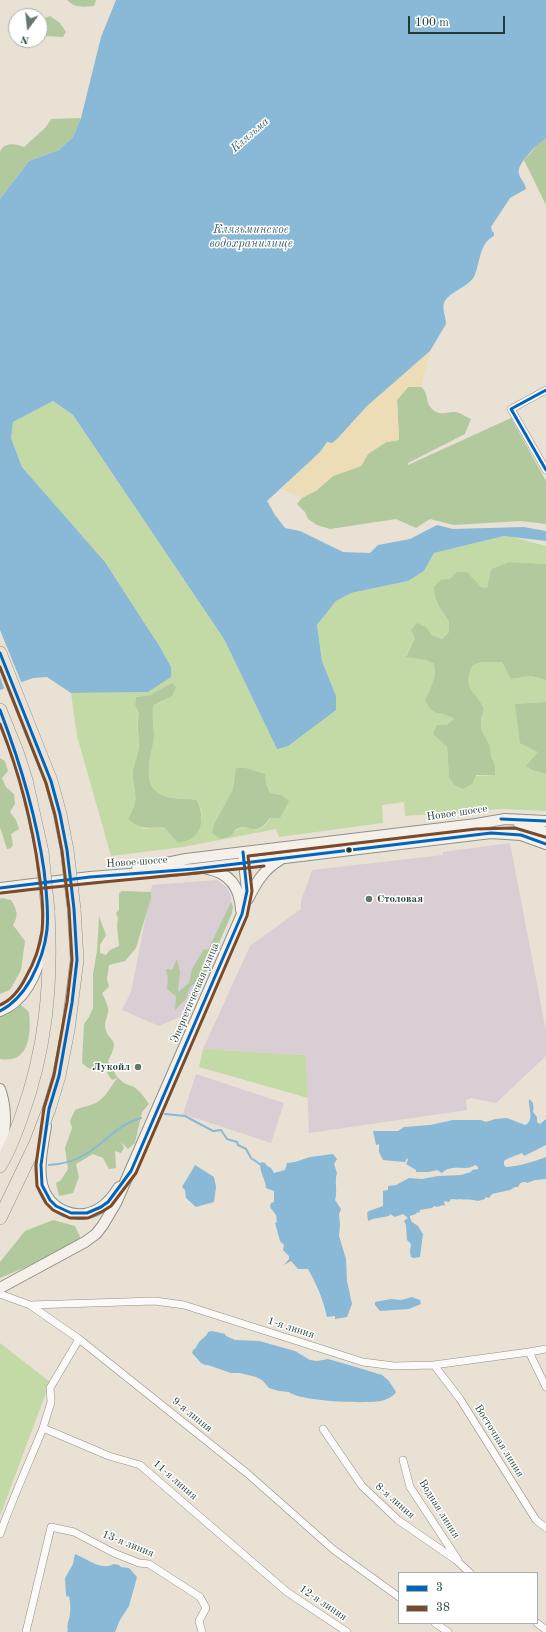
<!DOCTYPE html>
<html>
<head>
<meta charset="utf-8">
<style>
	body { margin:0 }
	#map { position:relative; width:546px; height:1632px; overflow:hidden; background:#e9e1d3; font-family:"Old Standard TT",serif }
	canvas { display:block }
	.legend { position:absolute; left:398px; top:1572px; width:140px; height:52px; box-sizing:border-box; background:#fff; border:1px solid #a5b1ae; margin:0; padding:5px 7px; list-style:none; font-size:12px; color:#1f3d34 }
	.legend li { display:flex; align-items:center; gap:8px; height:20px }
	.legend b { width:20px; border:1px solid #a5b1ae }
	.north { position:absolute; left:8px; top:8px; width:40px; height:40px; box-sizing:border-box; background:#fff; border:1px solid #a5b1ae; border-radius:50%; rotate:195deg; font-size:11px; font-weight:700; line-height:16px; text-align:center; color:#1f3d34 }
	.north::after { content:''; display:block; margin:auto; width:14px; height:18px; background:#66766c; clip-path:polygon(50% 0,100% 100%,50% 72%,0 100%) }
	.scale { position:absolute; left:408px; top:16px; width:97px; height:18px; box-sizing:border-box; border:2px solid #1f3d34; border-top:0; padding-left:5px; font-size:12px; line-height:14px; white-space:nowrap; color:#1f3d34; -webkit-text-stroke:3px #fff; paint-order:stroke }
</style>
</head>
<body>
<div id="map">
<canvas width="546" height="1632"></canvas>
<ul class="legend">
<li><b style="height:5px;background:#0065bd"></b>3</li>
<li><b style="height:5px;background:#7a4b2a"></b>38</li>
</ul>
<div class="north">N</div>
<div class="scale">100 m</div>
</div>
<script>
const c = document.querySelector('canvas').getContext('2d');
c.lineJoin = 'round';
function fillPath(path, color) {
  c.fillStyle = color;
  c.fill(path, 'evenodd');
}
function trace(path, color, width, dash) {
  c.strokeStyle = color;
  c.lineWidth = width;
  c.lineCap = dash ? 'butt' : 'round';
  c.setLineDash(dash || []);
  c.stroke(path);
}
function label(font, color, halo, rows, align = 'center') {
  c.font = font + ' "Old Standard TT",serif';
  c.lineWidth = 3;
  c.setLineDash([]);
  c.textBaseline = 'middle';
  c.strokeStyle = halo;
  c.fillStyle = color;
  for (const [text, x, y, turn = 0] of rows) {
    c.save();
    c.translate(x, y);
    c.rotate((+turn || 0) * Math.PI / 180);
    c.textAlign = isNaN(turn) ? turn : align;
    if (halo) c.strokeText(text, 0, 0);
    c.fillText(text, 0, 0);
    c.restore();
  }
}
const industrial = new Path2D(`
	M510 843 546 1031V1056L496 1103 471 1098 466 1100 467 1110 309 1133 306 1055 203 1049 250 946 301 909V901L312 870 443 855V852Z
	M217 880 225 886 229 891 231 898V902L180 1017 159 1026 122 1010 131 992 152 885Z
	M196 1074 284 1103 271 1143 183 1114Z`);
const green = new Path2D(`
	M53 401 73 415 224 639 277 749 336 696 322 661 317 625 336 601 351 593 408 581 424 571 434 553 504 536 513 537 546 546V564L509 562 491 569 487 588 481 587 467 572 439 606 449 622V632L442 639 432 635 426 627 415 638 406 656 426 660 434 664C437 678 431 687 425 700L454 719 433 734 447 747 449 777 495 775V765L491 756 490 746 481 729V719L484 709C474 689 461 690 473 665L482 662H502L511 679 531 676 546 680V702L515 704 539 752 532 770 546 774V811L501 809 405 816 404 802 382 805 383 823 279 837 276 829 183 847 111 856 77 736 71 693 148 692 171 667 160 647 105 562 22 467 11 438 13 422ZM172 683 163 701 154 705C151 717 154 724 154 736 153 752 141 779 157 792 168 801 184 797 197 800L201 809 202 819 177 842 164 827 144 829 128 819C142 795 132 794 133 771 134 762 139 754 139 744 139 732 135 726 139 714L135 705 136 697 150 695ZM234 780 266 784 270 793 281 795C276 806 270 828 256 830 254 830 252 829 250 828 241 826 236 830 230 836L214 824 233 789Z
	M203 1049 306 1055 308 1098 199 1067Z
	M0 1343 50 1382 0 1516Z`);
const forest = new Path2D(`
	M67 0H96L94 6C82 7 75 8 67 0Z
	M50 16 60 23 66 32 63 37 42 36 45 18Z
	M81 118 73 137 59 150 29 161 0 199C0 191 0 158 0 152 4 141 16 144 24 147L46 127 51 119Z
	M546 139V205L524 160 541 141Z
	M408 387H421C429 393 425 403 432 409 440 417 447 411 456 412 461 413 466 417 471 419L465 434 408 463V465L511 418 546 481V524L520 521 454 525 430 519 416 528 396 519 330 529 317 525 308 519 305 512 297 504 302 498 317 490 333 476 361 466 368 454 386 442 399 440 397 400Z
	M509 562 546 564V680L531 676 511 679 502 662H482L473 665C461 690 475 689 484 709L481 719V729L490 746 491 756 495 765V775H476L472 784 463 789 454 785 449 777 447 747 433 734 437 725H446L454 719C440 709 434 719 425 700 431 687 437 678 434 664L426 660 406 657 415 638 411 630 417 623 426 627 432 635 442 639 449 632V622L439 606 435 597 434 587 441 580 450 579 457 572H467L481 587 487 588 491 569Z
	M172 683 176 687 172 696 154 705C151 716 154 724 154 736 153 752 141 779 157 792 168 801 184 797 197 800 206 819 202 842 177 842L164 827C148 828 141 830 128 819 142 795 132 794 133 771 134 762 139 754 139 744 139 732 136 726 139 714L135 705 136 697 150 695Z
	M546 702V774L532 770 526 766 538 752 520 743 515 704Z
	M0 758 5 761 8 771 2 778 6 787 14 794 15 804 10 812 16 820 19 829 11 834 13 845 11 848 7 849 0 827Z
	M236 768H245L265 774 266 784 270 793 281 795 289 801 280 818H270C254 840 251 822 237 829 234 831 233 835 230 836 228 837 223 838 221 839L212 833 214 824 233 789Z
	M122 891 151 892V898L136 948 125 961 109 965 107 979 109 987 102 993C104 998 107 1003 108 1008 109 1014 105 1020 105 1026 107 1043 122 1036 108 1061L117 1077 124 1083 134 1087 141 1093 149 1104 142 1112 135 1143 128 1149 121 1142 124 1148 121 1153 115 1151 116 1168 109 1169 103 1158 93 1154 76 1164 79 1177 73 1193 59 1196 56 1183 61 1180 68 1169 65 1148 72 1128 70 1121 75 1110C81 1107 90 1106 96 1103 105 1098 111 1087 117 1078L112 1080 109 1076 103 1064 95 1070 88 1068 82 1063 84 1024 89 1017 93 1008V974L97 951 99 916 106 935 100 945V953L106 955 110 950 119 946 117 925 118 918 116 913 119 910V893Z
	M2 898 11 900C17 910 19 915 13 925L25 941 21 970 10 990 0 994V899Z
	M231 902 233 906 232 913 204 978 190 987 186 999 175 1010 176 996 167 989 168 978 166 969 172 970 177 959 180 972 178 992 189 983 192 969 204 949 208 950Z
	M20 1004 29 1012C31 1034 30 1064 0 1059V1014Z
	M53 1220 75 1226 80 1237 79 1241 45 1259 0 1278V1262L25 1231Z`);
const sand = new Path2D(`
	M430 351 421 387H408L397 400 399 440 386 442 368 454 361 466 333 476 317 490 302 498 281 489 299 470 320 452 323 446 327 442 337 439 367 406Z`);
const water = new Path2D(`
	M116 0H546V139C538 142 521 161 519 169 517 177 525 181 526 189L510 198 491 227 492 231 494 233V236C479 243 480 264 474 277 468 287 447 293 444 303 442 309 446 317 446 324L430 351 367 406 337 439 332 443 327 442 320 452 267 501 275 515 285 528 300 531 343 552 370 553 378 545 410 539 437 525 453 529 524 527 546 531V541L504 536 434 553 424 571 408 581 351 593 336 601 317 625 322 661 336 696V710L288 746 277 749 224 639 73 415 53 401 13 422 11 438 22 467 105 562 160 647 171 667V677L148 692 71 693 47 677 33 678 0 690V199L29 161 59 150 73 137 81 118 101 37Z
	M529 1099C534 1102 534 1107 533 1112L537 1117V1122L540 1124 546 1119V1145L524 1156 522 1153C518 1155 507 1158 504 1161V1165L506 1167C520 1166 533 1162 546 1157V1179L535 1180 527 1183 526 1182C521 1182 520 1183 518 1187H515L510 1190 492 1194 489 1198 485 1197V1199L478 1201C475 1199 456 1200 451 1199L449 1202 444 1201 445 1206 443 1205 437 1207 434 1206 432 1208 420 1210 419 1213 417 1212 416 1214 410 1216V1218L412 1222 418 1226 423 1234 420 1257 414 1258 411 1257 410 1252 411 1244 407 1240 406 1225 404 1221 408 1218 403 1214 395 1217 390 1214 389 1216 373 1219 368 1221 367 1213 369 1211 383 1206V1191L388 1190V1186L396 1185 409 1178 422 1179 438 1176 461 1175 471 1172 472 1170 478 1169V1167L475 1165C467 1172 451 1163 442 1173L437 1170 429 1172H416V1170L406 1164 408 1160 407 1158 405 1162 383 1160 379 1152V1144L376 1145 373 1131H398L404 1127 430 1125 453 1120H481L486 1122 495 1119 507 1118 525 1125C535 1121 528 1107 529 1099Z
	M333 1154 337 1159 334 1164 337 1173C334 1182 338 1191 335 1200L341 1209 339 1214 340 1225 339 1236 346 1259 347 1281 352 1304 347 1317 335 1319V1316L327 1317C323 1299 317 1285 308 1269H298L291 1261 284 1265 289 1259V1256L283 1250 284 1245 280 1241 275 1223 277 1222 276 1215 270 1207 271 1203 274 1202V1191L266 1188C266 1179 258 1171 261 1162L265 1163 267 1166 271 1168 274 1173 285 1170 287 1163 295 1162 310 1157Z
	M195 1165 214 1177 216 1187 214 1202 196 1207 186 1198 185 1190 182 1187Z
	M412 1297 420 1300 421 1304 409 1309 380 1311 375 1305V1302L391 1299 401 1300Z
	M212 1331 225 1334 226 1336 235 1340 259 1341 295 1351 310 1360 317 1361 328 1359 356 1367 382 1375 389 1381 396 1392C394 1396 386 1400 381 1401 363 1404 299 1401 289 1392L279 1391 269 1388 262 1380 256 1377 240 1373H231L208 1365H205L201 1363 192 1353 193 1350C197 1348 197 1343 201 1340 204 1337 206 1337 208 1332Z
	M75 1554C88 1559 100 1571 114 1564L119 1565 121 1567 129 1568 137 1577 129 1606 120 1620 115 1632H67L68 1630C66 1624 70 1619 70 1613 71 1608 70 1601 69 1596L67 1597 66 1595 65 1578 73 1564Z`);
const pier = new Path2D(`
	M0 630 22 684 5 690 0 677Z`);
const stream = new Path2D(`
	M165 1114 185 1116 213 1131 221 1130 227 1139 237 1142 238 1145 246 1149 251 1158 261 1165
	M49 1165C61 1164 74 1162 84 1155 104 1144 118 1124 141 1118`);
const street = new Path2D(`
	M546 390 511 409 546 470
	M0 1294 30 1305 79 1339 248 1474 334 1550 399 1597
	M30 1305 155 1301 184 1305 363 1362 394 1366 434 1365 529 1352 546 1349
	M79 1339 50 1388 51 1402 43 1428 109 1456 140 1465 287 1592 347 1632
	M529 1352 546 1387
	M434 1365 460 1399 536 1520 546 1528
	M323 1429 362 1486 398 1520 456 1560 470 1573
	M403 1460 410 1487 458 1560
	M0 1534C13 1497 29 1463 43 1428
	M435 1623 448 1632
	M537 1623 546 1630
	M26 1632 51 1527 74 1532 114 1553 139 1563 149 1564 200 1597 206 1608 199 1621 202 1632`);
const secondary = new Path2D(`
	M519 824 546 832
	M137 869 186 859 476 824 505 819 546 821
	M208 869C230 873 240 888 241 910
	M0 888 90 877 194 869 491 833 521 835 546 844
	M248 899C256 883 264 869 280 860
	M0 1011C28 1000 40 966 45 938
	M0 1089C7 1109 6 1131 0 1151
	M46 1126C43 1145 38 1166 42 1184 49 1211 78 1222 100 1208 108 1203 114 1195 119 1187
	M0 1288 85 1242 96 1234 103 1225 116 1203 242 914 247 891 243 852`);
const highway = new Path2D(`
	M0 653 51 781 60 814 67 850
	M0 710 17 752 26 780 42 852
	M0 1166C9 1151 15 1135 21 1118 46 1050 52 984 48 911
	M0 1218 36 1143 49 1109 59 1076 68 1030 77 960 74 909`);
const highwayBridge = new Path2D(`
	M67 850 74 909
	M42 852 48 911`);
const bus1 = new Path2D(`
	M511 409 546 470
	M511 409 546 390
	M0 653 51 781 60 814 67 850 74 909 77 960 72 1003 59 1076 49 1109 41 1165 42 1185 50 1200 56 1206 71 1213H87L101 1207 108 1202 131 1171 242 914 247 891 243 852
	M0 710C20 762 36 815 44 870 46 890 49 910 47 930 45 948 39 964 31 979 23 993 14 1004 0 1011
	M501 819 546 821
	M0 888 90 877 194 869 491 833 521 835 546 844`);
const bus2 = new Path2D(`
	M0 667 46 783 55 815 62 851 69 909 72 960 67 1002 54 1075 44 1108 36 1165 37 1186 46 1203 53 1210 70 1218H88L103 1211 111 1206 136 1173 247 916 252 891 248 856 476 829 515 828 545 837
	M0 724C19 772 32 822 39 873 42 892 44 912 42 931 40 947 34 963 26 977 20 989 12 1000 0 1005
	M1 893C88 882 176 876 264 866`);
const markers = [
	[349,850,3.5,"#1f3d34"],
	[369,899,4,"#66766c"],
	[138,1067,4,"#66766c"]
];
const streetNames = [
	["Новое шоссе",457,813,-8],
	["Новое шоссе",137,862,-4],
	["Энергетическая улица",195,993,-67],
	["1-я линия",291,1328,18],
	["9-я линия",192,1415,39],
	["Восточная линия",499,1441,58],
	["11-я линия",175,1480,41],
	["8-я линия",395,1501,41],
	["Водная линия",439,1509,58],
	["13-я линия",128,1544,22],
	["12-я линия",323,1603,34]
];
const poiNames = [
	["Столовая",377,899],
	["Лукойл",130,1067,"right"]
];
const waterNames = [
	["Клязьма",250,135,-41],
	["Клязьминское",251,230],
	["водохранилище",251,244]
];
fillPath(industrial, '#d8ced4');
fillPath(green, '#c3daa7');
fillPath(forest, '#b1c99d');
fillPath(sand, '#ecddb6');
fillPath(water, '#89b9d6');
fillPath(pier, '#e9e1d3');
trace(stream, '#89b9d6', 2);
trace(street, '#8f9188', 8);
trace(secondary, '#8f9188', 12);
trace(highway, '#8f9188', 14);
trace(street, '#fcfaf8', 7);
trace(secondary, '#f5f0ea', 10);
trace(highway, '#eae2d6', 13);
trace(highwayBridge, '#8f9188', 14, []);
trace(highwayBridge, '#eae2d6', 13);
trace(bus1, '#0065bd', 3);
trace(bus2, '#7a4b2a', 3);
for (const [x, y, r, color] of markers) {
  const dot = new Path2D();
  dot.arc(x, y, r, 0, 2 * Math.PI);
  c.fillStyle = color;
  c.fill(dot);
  trace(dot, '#fff', 1.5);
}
label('11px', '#1f3d34', '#fff', streetNames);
label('bold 11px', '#1f3d34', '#fff', poiNames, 'left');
label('italic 12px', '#36626d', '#fff', waterNames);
</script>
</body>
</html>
